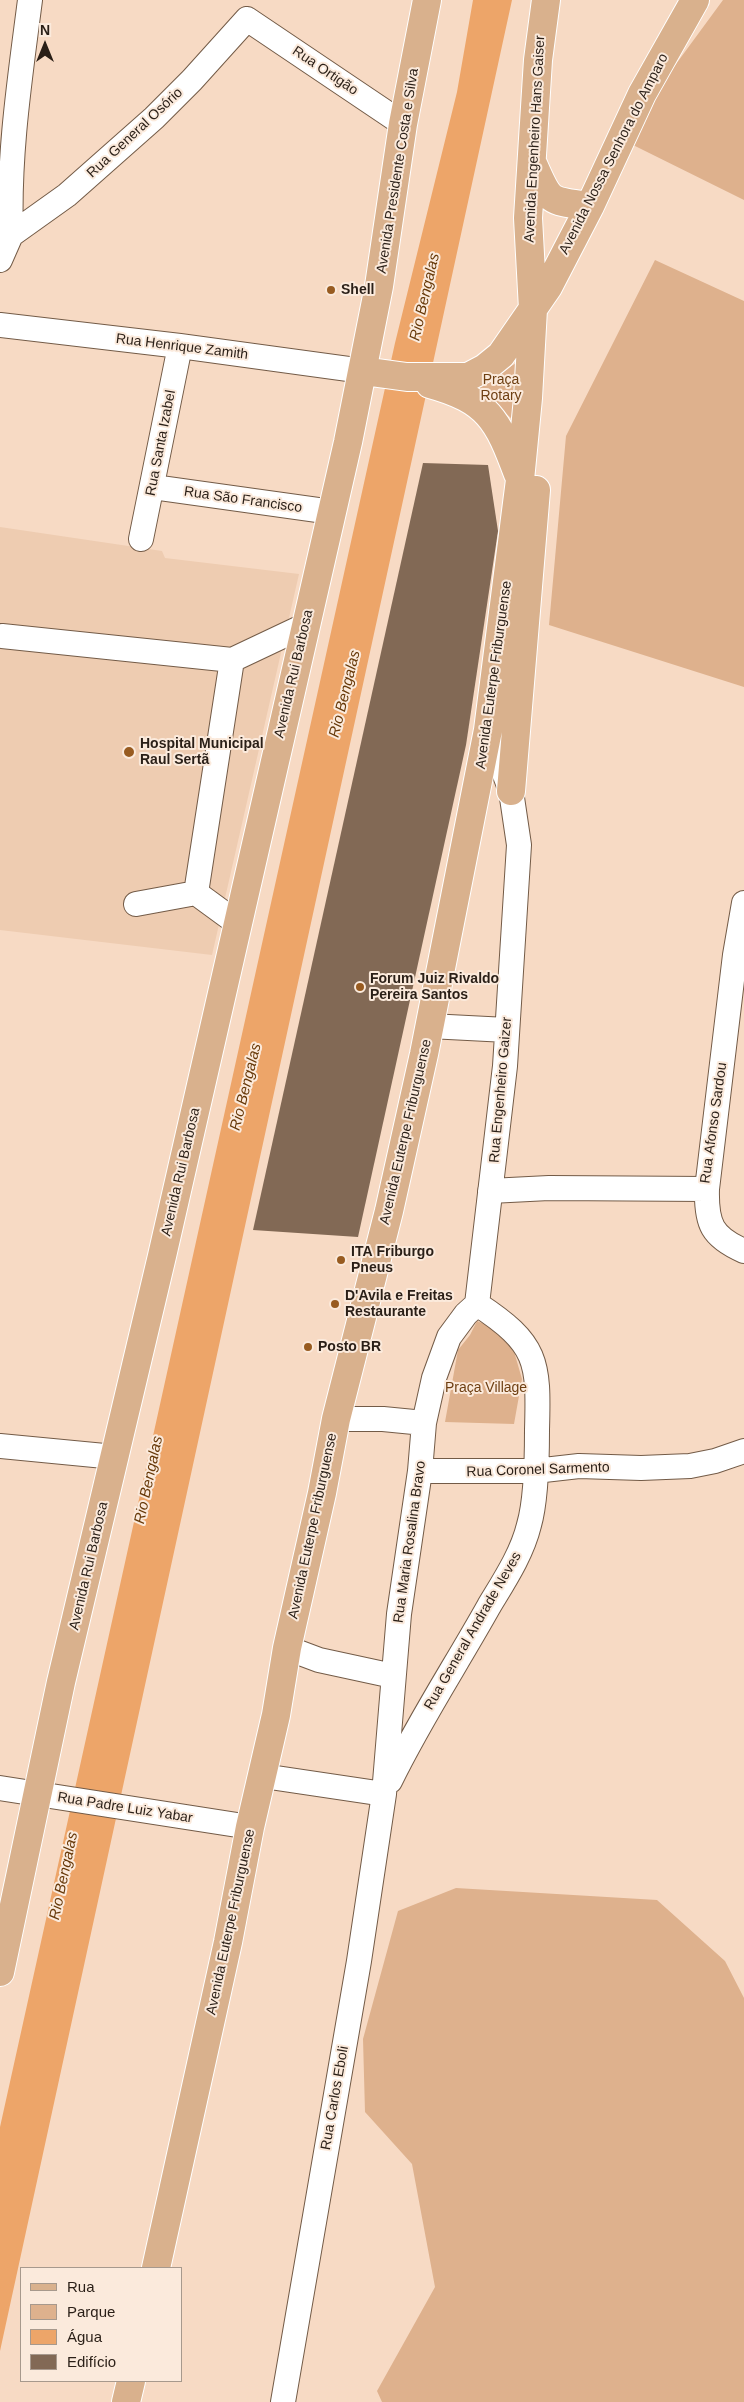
<!DOCTYPE html>
<html>
<head>
<meta charset="utf-8">
<style>
	body { margin:0 }
	#map { position:relative; width:744px; height:2402px; overflow:hidden; background:#f7dac4; font-family:Arial,sans-serif }
	canvas { display:block }
	.legend { position:absolute; left:20px; top:2267px; width:162px; height:115px; box-sizing:border-box; background:#fbeadc; border:1px solid #a7998d; margin:0; padding:6px 9px; list-style:none; font-size:15px; color:#2a1f17 }
	.legend li { display:flex; align-items:center; gap:10px; height:25px }
	.legend b { width:25px; border:1px solid #a7998d }
	.north { position:absolute; left:20px; top:20px; width:50px; height:50px; -webkit-text-stroke:4px #fbeadc; paint-order:stroke; rotate:0deg; font-size:14px; font-weight:700; line-height:20px; text-align:center; color:#2a1f17 }
	.north::after { content:''; display:block; margin:auto; width:18px; height:22px; background:#2a1f17; clip-path:polygon(50% 0,100% 100%,50% 72%,0 100%) }
</style>
</head>
<body>
<div id="map">
<canvas width="744" height="2402"></canvas>
<ul class="legend">
<li><b style="height:6px;background:#d9b18d"></b>Rua</li>
<li><b style="height:14px;background:#deb18d"></b>Parque</li>
<li><b style="height:14px;background:#eda569"></b>Água</li>
<li><b style="height:14px;background:#826955"></b>Edifício</li>
</ul>
<div class="north">N</div>
</div>
<script>
const c = document.querySelector('canvas').getContext('2d');
c.lineJoin = 'round';
function fillPath(path, color) {
  c.fillStyle = color;
  c.fill(path, 'evenodd');
}
function trace(path, color, width, dash) {
  c.strokeStyle = color;
  c.lineWidth = width;
  c.lineCap = dash ? 'butt' : 'round';
  c.setLineDash(dash || []);
  c.stroke(path);
}
function label(font, color, halo, rows, align = 'center') {
  c.font = font + ' Arial,sans-serif';
  c.lineWidth = 4;
  c.setLineDash([]);
  c.textBaseline = 'middle';
  c.strokeStyle = halo;
  c.fillStyle = color;
  for (const [text, x, y, turn = 0] of rows) {
    c.save();
    c.translate(x, y);
    c.rotate((+turn || 0) * Math.PI / 180);
    c.textAlign = isNaN(turn) ? turn : align;
    if (halo) c.strokeText(text, 0, 0);
    c.fillText(text, 0, 0);
    c.restore();
  }
}
const built = new Path2D(`
	M0 527 162 551 165 558 299 574 212 955 0 930Z`);
const green = new Path2D(`
	M723 0H744V200L633 145 654 94Z
	M655 260 744 301V687L549 625 566 436Z
	M518 362 514 421 477 386Z
	M477 1321 504 1332 513 1348 522 1379 514 1424 445 1422 458 1350 470 1335Z
	M456 1888 657 1900 725 1961 744 1998V2402H382L377 2391 435 2287 412 2164 365 2112 363 2039 398 1911Z`);
const water = new Path2D(`
	M473 0H512L0 2351V2127L395 343 457 92Z`);
const building = new Path2D(`
	M423 463 488 465 498 531 466 745 358 1237 253 1230Z`);
const minor = new Path2D(`
	M247 19 403 124
	M11 235C8 155 20 78 30 0
	M0 260 11 235 67 195 154 118 192 80 247 19
	M0 325 180 346 363 371
	M153 487 332 512
	M141 539 180 346
	M2 636 232 660
	M136 904 196 893
	M237 923 196 893 232 660 306 625
	M429 1026 507 1030
	M707 1189C706 1224 712 1237 744 1251
	M490 1191 549 1188 707 1189 735 955 744 903
	M477 1304 505 1066 519 845 511 791 488 730
	M336 1419H383L424 1423
	M0 1446 115 1457
	M420 1471H535L579 1466 641 1468 690 1466 715 1461 744 1451
	M287 1648 319 1660 393 1676
	M263 1776 384 1794
	M390 1781C419 1721 456 1665 489 1606 504 1581 522 1554 529 1525 536 1501 537 1456 537 1430 539 1361 538 1344 477 1304
	M0 1788 250 1827
	M283 2402 359 1961 384 1794 399 1614 420 1471 424 1423 434 1378 449 1337 466 1314 477 1304`);
const major = new Path2D(`
	M533 164C550 203 548 201 590 206
	M363 371 407 377H468L485 368 501 355 548 287 590 206 642 94 695 0
	M430 384C488 400 498 420 518 474
	M511 791 536 490
	M0 1972 61 1682 162 1256 348 442 379 286 403 124 427 0
	M156 2268 228 1942 250 1827 276 1715 287 1648 322 1493 336 1419 389 1211 424 1054 488 730 520 480 528 398 533 309 528 218 538 60 546 0
	M126 2402 131 2381`);
const markers = [
	[331,290,5,"#985b20"],
	[129,752,6,"#985b20"],
	[360,987,5,"#985b20"],
	[341,1260,5,"#985b20"],
	[335,1304,5,"#985b20"],
	[308,1347,5,"#985b20"]
];
const streetNames = [
	["Rua Ortigão",325,71,34],
	["Rua General Osório",135,133,-43],
	["Avenida Engenheiro Hans Gaiser",535,139,-87],
	["Avenida Nossa Senhora do Amparo",614,154,-63],
	["Avenida Presidente Costa e Silva",398,171,-81],
	["Rua Henrique Zamith",182,347,7],
	["Rua Santa Izabel",161,443,-79],
	["Rua São Francisco",243,500,8],
	["Avenida Rui Barbosa",294,674,-77],
	["Avenida Euterpe Friburguense",494,675,-82],
	["Rua Engenheiro Gaizer",501,1090,-85],
	["Rua Afonso Sardou",714,1123,-82],
	["Avenida Euterpe Friburguense",406,1132,-77],
	["Avenida Rui Barbosa",181,1172,-77],
	["Rua Coronel Sarmento",538,1470,-2],
	["Avenida Euterpe Friburguense",313,1526,-78],
	["Rua Maria Rosalina Bravo",410,1542,-82],
	["Avenida Rui Barbosa",89,1566,-77],
	["Rua General Andrade Neves",473,1631,-60],
	["Rua Padre Luiz Yabar",125,1808,9],
	["Avenida Euterpe Friburguense",231,1922,-78],
	["Rua Carlos Eboli",335,2098,-80]
];
const poiNames = [
	["Shell",341,290],
	["Hospital Municipal",140,744],
	["Raul Sertã",140,760],
	["Forum Juiz Rivaldo",370,979],
	["Pereira Santos",370,995],
	["ITA Friburgo",351,1252],
	["Pneus",351,1268],
	["D'Avila e Freitas",345,1296],
	["Restaurante",345,1312],
	["Posto BR",318,1347]
];
const parkNames = [
	["Praça",501,380],
	["Rotary",501,396],
	["Praça Village",486,1388]
];
const waterNames = [
	["Rio Bengalas",425,297,-77],
	["Rio Bengalas",345,694,-76],
	["Rio Bengalas",246,1087,-76],
	["Rio Bengalas",149,1480,-78],
	["Rio Bengalas",64,1876,-78]
];
fillPath(built, '#eeccb1');
fillPath(green, '#deb18d');
fillPath(water, '#eda569');
fillPath(building, '#826955');
trace(minor, '#735b47', 26);
trace(major, '#fff', 30);
trace(minor, '#fff', 24);
trace(major, '#d9b18d', 28);
for (const [x, y, r, color] of markers) {
  const dot = new Path2D();
  dot.arc(x, y, r, 0, 2 * Math.PI);
  c.fillStyle = color;
  c.fill(dot);
  trace(dot, '#fbeadc', 2);
}
label('14px', '#2a1f17', '#fbeadc', streetNames);
label('bold 14px', '#2a1f17', '#fbeadc', poiNames, 'left');
label('14px', '#6e3f12', '#fbeadc', parkNames);
label('italic 15px', '#673909', '#fbeadc', waterNames);
</script>
</body>
</html>
